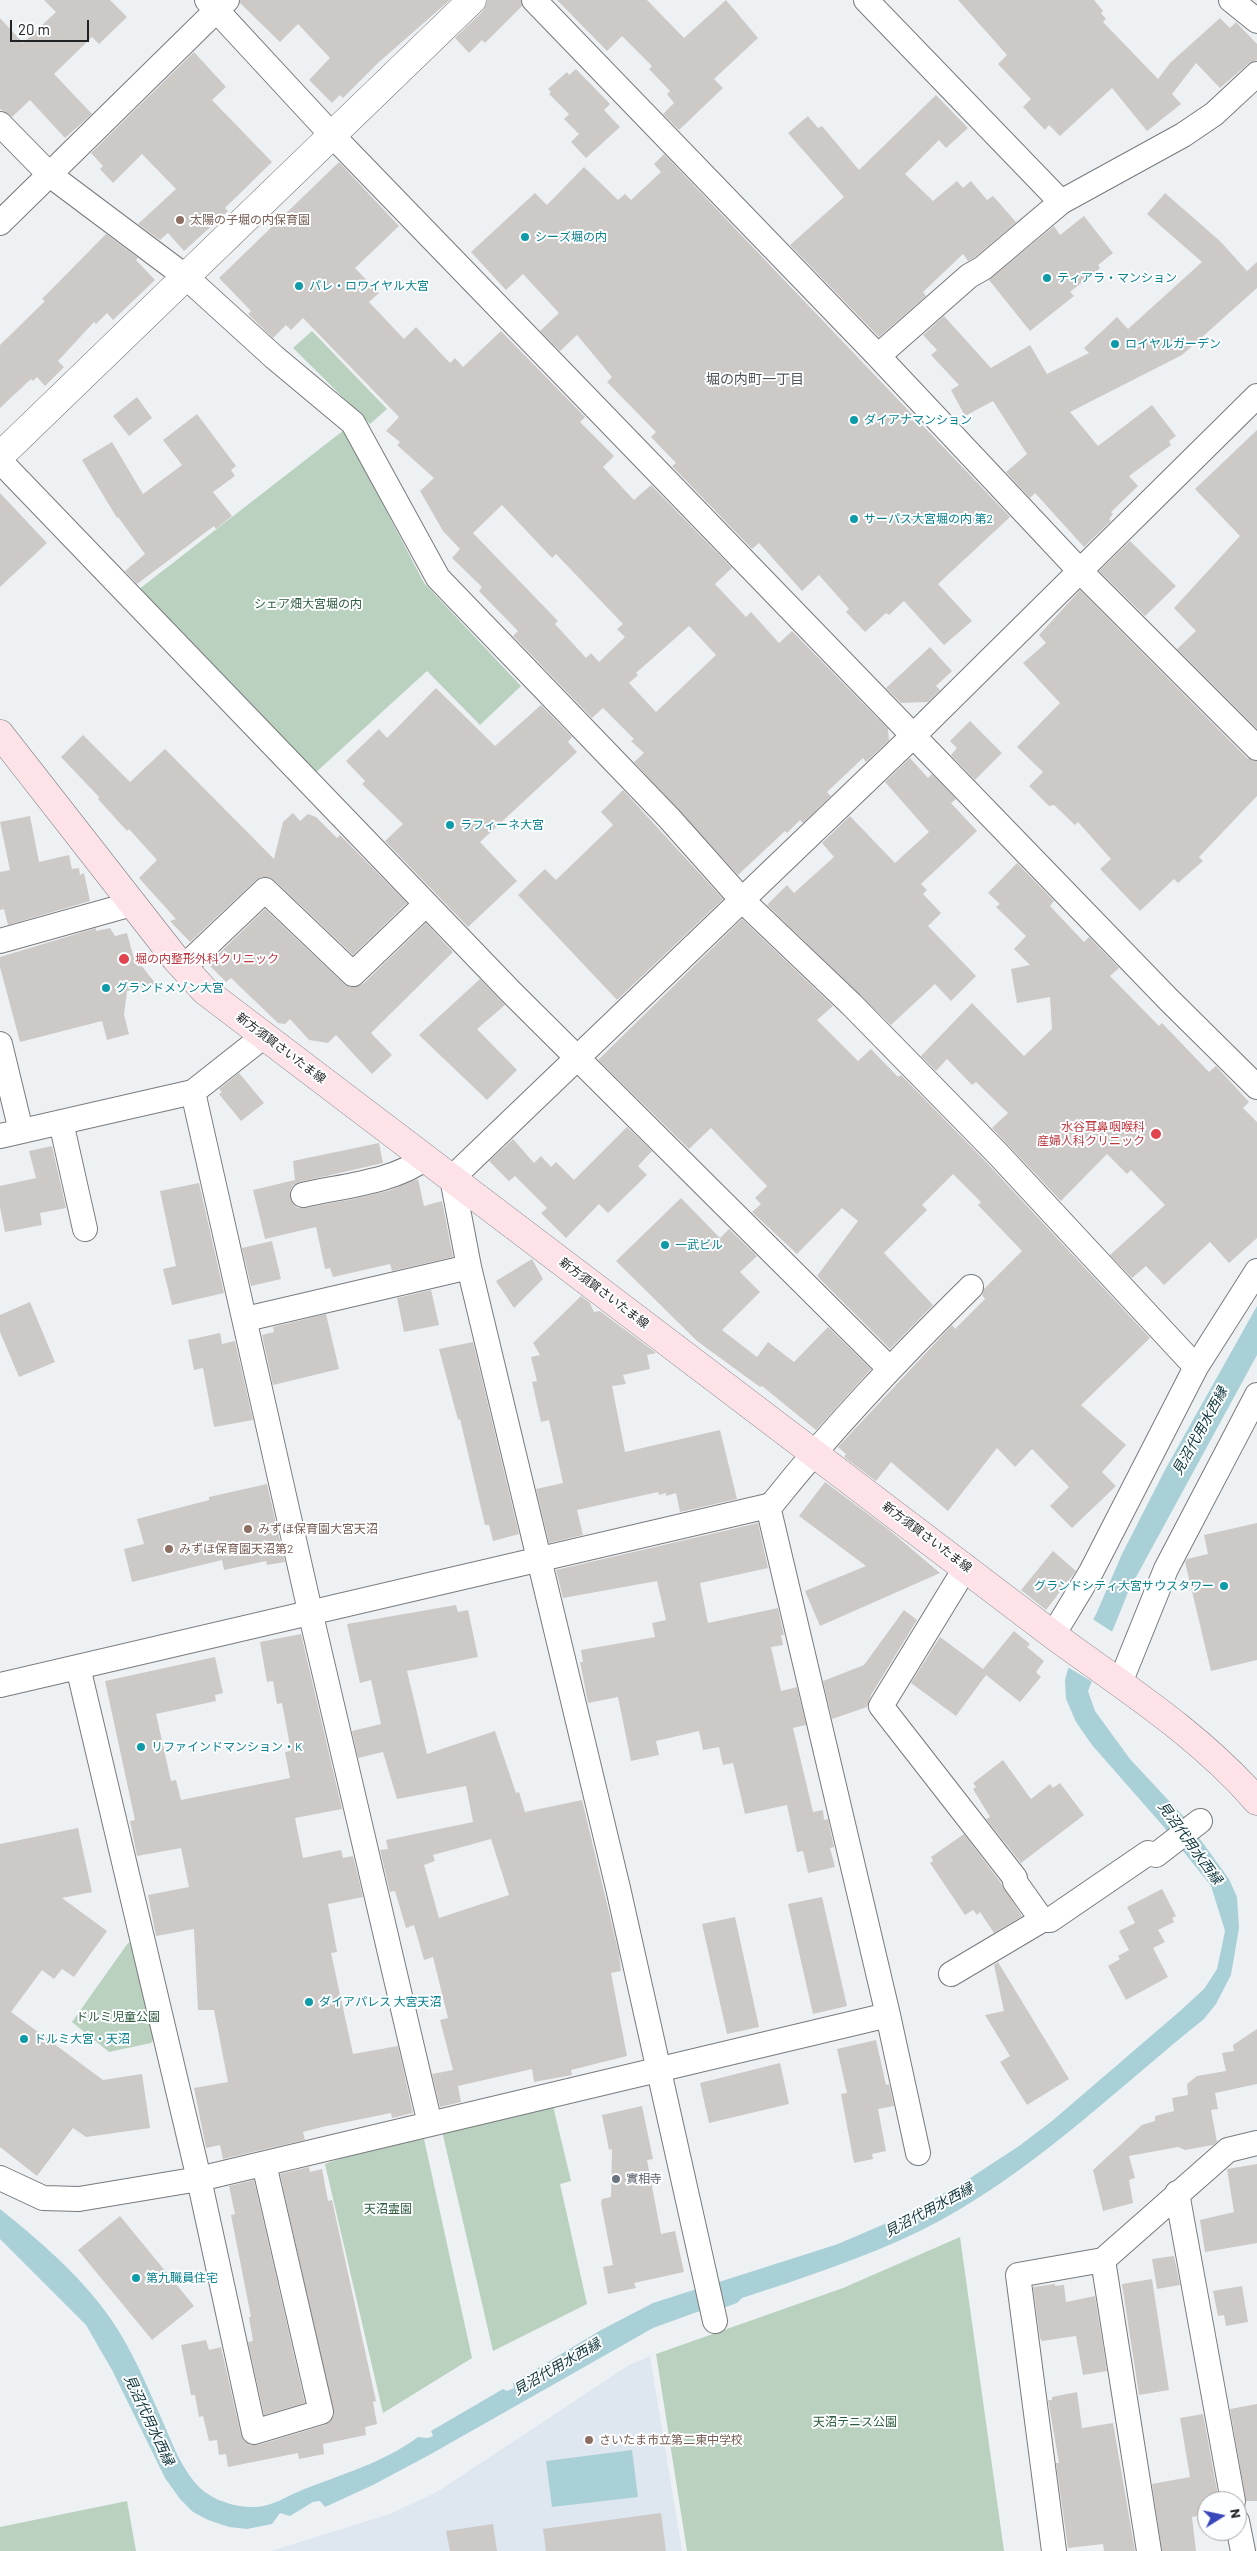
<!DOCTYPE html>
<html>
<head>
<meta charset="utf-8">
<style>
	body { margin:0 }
	#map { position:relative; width:1257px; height:2551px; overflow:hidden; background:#eef1f4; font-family:Barlow,sans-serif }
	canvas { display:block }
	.north { position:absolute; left:1197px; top:2491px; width:50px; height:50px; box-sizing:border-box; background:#fdfeff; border:1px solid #a5a6a7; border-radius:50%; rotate:80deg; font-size:14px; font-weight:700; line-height:20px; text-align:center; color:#212223 }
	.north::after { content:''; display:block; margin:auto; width:18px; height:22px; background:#3947ba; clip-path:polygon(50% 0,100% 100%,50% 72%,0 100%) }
	.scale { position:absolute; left:10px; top:20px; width:79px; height:22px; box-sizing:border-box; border:2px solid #212223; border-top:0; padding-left:6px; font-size:15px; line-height:18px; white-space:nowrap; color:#212223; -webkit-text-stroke:4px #fdfeff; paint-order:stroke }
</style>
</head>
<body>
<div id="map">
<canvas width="1257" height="2551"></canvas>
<div class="north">N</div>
<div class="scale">20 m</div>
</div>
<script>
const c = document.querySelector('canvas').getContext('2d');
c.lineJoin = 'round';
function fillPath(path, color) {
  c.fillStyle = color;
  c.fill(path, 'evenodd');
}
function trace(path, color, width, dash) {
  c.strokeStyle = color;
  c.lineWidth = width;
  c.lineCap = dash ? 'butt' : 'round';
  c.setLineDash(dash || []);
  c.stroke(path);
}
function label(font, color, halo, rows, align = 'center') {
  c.font = font + ' Barlow,"Noto Sans JP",sans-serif';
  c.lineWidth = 4;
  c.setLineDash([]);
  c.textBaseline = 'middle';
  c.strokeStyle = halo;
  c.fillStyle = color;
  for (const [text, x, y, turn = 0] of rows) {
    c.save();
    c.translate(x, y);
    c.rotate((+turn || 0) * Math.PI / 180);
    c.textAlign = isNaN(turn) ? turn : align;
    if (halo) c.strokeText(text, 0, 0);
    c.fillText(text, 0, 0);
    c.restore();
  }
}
const built = new Path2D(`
	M650 2356 682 2551H271L390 2514 437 2492 629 2365Z`);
const green = new Path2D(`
	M312 331 387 409 370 424 293 348Z
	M344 430 424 583 521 686 480 725 427 671 314 774 138 590Z
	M134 1941 155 2037 151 2043 109 2052 72 2022 128 1943Z
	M553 2106 571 2181 560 2184 587 2304 493 2351 442 2131Z
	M424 2139 472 2358 383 2413 325 2164 362 2151Z
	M960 2237 1004 2551H687L656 2354 843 2288Z
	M127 2501 136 2551H0V2527Z`);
const water = new Path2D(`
	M1257 1306V1355L1129 1590 1088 1691 1095 1711 1130 1759 1184 1817 1229 1879 1237 1897 1239 1928 1231 1975 1216 2004 1204 2019C1113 2092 1028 2177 922 2230 864 2258 803 2278 742 2298L737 2303 723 2308 697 2312 653 2328 431 2454 373 2485 325 2507 320 2501 313 2502 290 2516 280 2513 272 2524 247 2529 229 2527 208 2520 193 2512 180 2499 165 2478 112 2370 86 2325 0 2239V2209C46 2246 95 2288 124 2340 139 2366 151 2395 163 2422 173 2445 182 2470 200 2488 214 2501 237 2508 256 2507 273 2506 287 2496 302 2490 342 2474 383 2463 418 2437L428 2438 433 2436 431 2431 503 2389 507 2391 514 2388 513 2383 601 2330 653 2303 838 2244 903 2216 964 2182 1019 2146 1052 2121 1180 2011 1204 1989 1217 1969 1225 1931 1211 1886 1163 1826 1092 1745 1076 1722 1066 1699 1065 1680 1068 1669 1097 1612 1122 1554 1166 1468Z
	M632 2450 638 2497 552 2507 546 2461Z`);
const pier = new Path2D(`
	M1091 1618 1114 1633 1094 1683 1066 1666Z`);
const building = new Path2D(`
	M44 0H110L127 17 99 44 92 37 54 74 92 114 65 138 30 100 12 117 0 109V18L23 43 56 12Z
	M240 0H450L379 62 343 98 340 95 332 103 309 80 330 58 298 24 280 42 240 3Z
	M487 0H521L522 6 485 43 482 40 469 53 455 38 483 11Z
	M557 0H647L684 38 726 0 758 38 714 79 723 88 679 130 663 114 674 103 667 94 670 91 649 69 652 66 622 36 607 51Z
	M958 0H1094L1103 11 1101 13 1106 19 1103 22 1158 79 1170 63 1220 18 1230 28 1236 22 1257 44V60L1248 64 1220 88 1196 63 1172 94 1181 104 1147 131 1112 88 1060 136 1049 125 1045 130 1023 107 1031 99 998 64 1007 55Z
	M194 52 226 87 212 100 272 162 225 208 228 211 184 251 168 233 160 240 138 224 176 189 142 154 113 183 100 169 103 166 91 153Z
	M576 69 610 104 604 110 620 127 586 158 571 142 579 134 564 119 569 114 549 94 551 92 548 89 567 72 569 75Z
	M936 95 968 128 946 148 939 140 905 174 933 201 957 181 963 188 971 181 987 200 993 196 1016 222 1038 204 975 257 968 261 963 254 923 292 926 296 879 337 790 245 844 197 788 133 808 116 818 128 822 126 859 170Z
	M664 154 1010 517 938 584 972 621 944 645 904 601 889 615 886 613 865 632 846 612 849 609 819 575 802 591 759 543 752 549 672 466 676 463 651 437 656 432 607 382 612 377 577 335 560 351 540 331 559 313 523 274 506 290 471 252 535 193 547 205 584 167 618 200 625 194 631 200 661 172 654 164Z
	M339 162 399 226 355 268 379 293 369 302 404 339 416 327 450 363 455 358 463 367 501 331 585 417 580 422 614 456 603 467 634 500 651 485 732 568 715 584 746 617 751 612 779 643 792 631 888 729 889 740 866 762 863 758 827 792 831 796 803 823 800 820 787 833 785 831 738 875 634 762 644 753 631 741 634 739 603 708 592 718 513 636 518 631 479 591 482 587 452 558 460 549 443 531 420 491 434 478 397 445 400 442 386 431 399 417 303 318 291 330 286 325 273 338 248 314 251 311 219 278ZM502 505 552 558 556 554 623 624 617 629 625 637 599 662 591 653 586 658 555 624 558 621 473 533ZM689 626 716 655 656 712 629 683 638 675 636 673Z
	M1165 193 1221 242 1247 271 1257 262V288L1182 355 1070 412 1098 446 1152 405 1176 436 1169 441 1171 445 1129 476 1138 486 1111 512 1113 514 1109 519 1111 521 1084 547 1035 493 1030 498 1006 472 1027 454 993 401 965 416 951 390 959 385 931 355 937 350 923 335 944 316 991 368 1030 345 1047 374 1089 353 1084 348 1117 317 1128 329 1202 262 1147 214Z
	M1084 216 1113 253 1098 265 1100 268 1070 292 1074 296 1030 331 989 280 1054 226 1060 235Z
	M106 234 138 258 136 260 155 280 113 320 107 313 96 324 94 322 58 361 64 367 45 386 37 377 33 381 31 379 0 408V345L45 301 42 299Z
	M137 397 152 418 129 436 113 416Z
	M197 414 236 466 231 470 235 476 213 492 232 516 216 529 214 526 137 584 125 571 145 554 118 517 117 518 82 460 112 442 143 494 182 465 163 440Z
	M1257 430V729L1177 649 1196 631 1174 608 1240 536 1195 489Z
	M0 493 47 543 0 587Z
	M1130 541 1176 586 1145 616 1099 571Z
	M1080 590 1247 758 1257 761V796L1199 857 1203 861 1178 883 1174 879 1140 911 1100 869 1111 859 1078 822 1075 825 1054 805 1049 806 1029 786 1043 772 1017 747 1060 703 1023 663 1046 643 1039 635Z
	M930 647 952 671 936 686 940 690 928 702 901 703 886 688Z
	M436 688 495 746 541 705 572 737 568 742 577 752 480 842 517 881 468 927 385 841 403 824 362 784 365 781 346 761 379 729 387 738Z
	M970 721 1002 753 975 780 951 755 957 748 950 741Z
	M83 735 130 782 165 749 274 859 283 822 293 813 300 821 308 814 316 817 337 838 340 835 407 903 353 955 274 880 262 877 256 880 190 942 170 921 176 919 139 878 157 860 129 829 127 831 98 799 99 797 61 757Z
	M910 758 928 778 932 774 956 799 951 803 977 831 921 884 927 890 923 894 941 913 928 926 976 976 951 1001 935 984 891 1025 767 905 787 885 794 893 834 857 822 843 850 816 895 863 929 832 885 782Z
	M623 790 723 899 617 1000 518 895 545 869 556 880 613 825 601 812Z
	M30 816 39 862 69 855 72 869 79 868 80 875 84 873 90 901 8 925 4 909 0 910V872L10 870 0 822Z
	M1017 863 1054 901 1050 906 1084 942 1089 937 1119 968 1110 976 1159 1026 1162 1023 1209 1072 1216 1066 1249 1102 1243 1108 1257 1122V1238L1229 1263 1210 1242 1164 1285 1146 1266 1132 1278 1110 1255 1165 1205 1131 1170 1127 1174 1107 1154 1061 1201 992 1128 1008 1113 976 1082 972 1085 947 1059 936 1071 921 1056 972 1003 1024 1056 1052 1029 1050 997 1017 1003 1011 969 1030 965 1014 949 1026 936 996 907 1000 904 988 893Z
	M265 909 344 984 350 987 363 984 426 923 453 952 371 1033 392 1055 372 1074 336 1035 328 1043 309 1040 290 1019 285 1024 278 1023 231 978 226 982 208 964Z
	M742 919 833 1006 817 1020 858 1061 871 1049 898 1077 901 1075 988 1164 1150 1338 1081 1405 1126 1445 1102 1472 1116 1486 1072 1528 1050 1506 1069 1487 1032 1449 1015 1467 997 1448 948 1511 891 1462 876 1481 844 1457 846 1454 838 1447 952 1325 955 1329 985 1299 982 1295 984 1289 1022 1251 978 1205 981 1202 953 1174 922 1205 927 1210 884 1253 933 1305 890 1349 817 1276 858 1221 842 1208 797 1254 752 1212 761 1204 755 1198 767 1186 711 1128 689 1149 598 1060Z
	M96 928V931L110 928 115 936 127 933 133 955 156 984 127 991 124 1015 129 1034 107 1040 102 1021 20 1042 0 967V957Z
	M480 979 505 1005 477 1029 517 1070 487 1100 419 1035Z
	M239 1073 264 1103 241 1121 219 1094 222 1092 219 1089Z
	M627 1127 652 1151 638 1166 647 1175 608 1213 599 1204 566 1238 541 1213 547 1208 515 1176 509 1181 489 1161 513 1139 534 1163 541 1156 551 1167 556 1162 574 1180Z
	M379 1143 383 1163 300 1182 293 1185 290 1191 293 1204 298 1208H305L353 1199 388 1191 418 1179 424 1206 442 1201 453 1257 392 1271 390 1264 333 1277 330 1268 325 1269 316 1227 265 1239 253 1190 295 1180 293 1161Z
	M52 1146 66 1208 40 1213 42 1225 5 1232 0 1207V1186L36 1178 29 1151Z
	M199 1183 224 1293 172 1305 163 1269 176 1266 160 1191Z
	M681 1198 720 1238 729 1229 757 1256 740 1272 760 1292 722 1330 757 1357 768 1342 794 1362 828 1327 871 1369 816 1430 762 1386 760 1387 697 1341 616 1261Z
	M272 1241 281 1279 251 1286 242 1248Z
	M532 1259 543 1279 514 1308 496 1281Z
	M431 1290 439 1325 404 1332 397 1298Z
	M581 1296 590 1303 594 1312 600 1311 656 1353 647 1355 650 1369 623 1375 626 1384 612 1386 625 1452 720 1430 737 1499 680 1512 676 1493 666 1496V1493L659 1495 658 1492 577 1510 583 1535 549 1543 536 1489 563 1483 549 1420 541 1422 532 1382 537 1381 531 1357 540 1355 533 1343Z
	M30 1302 55 1362 19 1377 0 1332V1315Z
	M326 1314 339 1369 273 1385 262 1335 274 1332 273 1327Z
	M220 1333 222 1344 235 1341 253 1420 214 1427 203 1368 194 1370 188 1340Z
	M473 1342 519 1534 493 1541 489 1525H485L460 1419 458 1420 439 1349Z
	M825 1482 888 1529 940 1573 820 1626 805 1591 866 1566 799 1516Z
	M267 1484 285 1562 267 1565 266 1561 224 1570 222 1560 132 1582 124 1549 144 1544 137 1519 209 1500V1497Z
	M758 1523 768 1568 700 1583 708 1623 778 1608 784 1635H781L783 1645 771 1647 781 1691 797 1687 806 1725 793 1728 813 1812 823 1810 824 1820 828 1819 834 1847 830 1848 835 1867 808 1873 803 1851 797 1852 787 1805 745 1814 733 1763 723 1765 719 1747 703 1750 699 1731 656 1741 659 1755 631 1761 618 1697 588 1703 580 1662H583L581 1650 655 1637 652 1623 666 1620 657 1581 563 1598 556 1570Z
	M1257 1523V1660L1211 1671 1185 1562 1187 1559 1208 1554 1204 1535Z
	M1053 1551 1076 1571 1046 1610 1021 1590Z
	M456 1605 458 1612 468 1610 478 1657 407 1671 427 1754 495 1731 516 1793 519 1792 525 1812 582 1800 619 1954 621 1971 611 1973 627 2056 571 2070 572 2075 534 2082 532 2069 458 2086 461 2102 440 2107 432 2074 453 2070 440 2020 448 2018 433 1957 424 1960 414 1925 406 1928 395 1891 390 1892 380 1850 388 1849 386 1840 473 1822 466 1786 397 1799 383 1752 358 1758 352 1731 381 1724 371 1680 360 1683 347 1624ZM491 1839 509 1895 439 1918 424 1865 435 1861 433 1855Z
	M904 1610 917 1620 871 1695 867 1707 832 1719 823 1681 864 1665Z
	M1014 1631 1030 1644 1027 1647 1044 1661 1036 1672 1041 1677 1020 1702 986 1675 956 1716 911 1683 940 1637 983 1669Z
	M301 1634 342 1809 295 1818 303 1858 341 1850 343 1858 353 1856 363 1897 328 1904 337 1952 331 1953 353 2054 398 2046 413 2113 392 2118 391 2113 322 2127 303 2132 305 2140 223 2159 220 2145 206 2148 194 2088 228 2082 214 2010H198L194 1929 156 1936 148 1895 189 1887 181 1848 137 1856 130 1821 135 1820 105 1681 215 1657 223 1693 215 1695 216 1701 156 1714 171 1781 176 1780 181 1800 290 1778 285 1752 291 1751 282 1703 277 1704 273 1681 267 1682 260 1642Z
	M1003 1760 1031 1799 1050 1784 1053 1788 1060 1783 1084 1815 1021 1863 986 1819 990 1817 973 1789 976 1787 973 1783Z
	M78 1828 92 1892 62 1898 107 1931 74 1977 62 1969 54 1979 42 1970 11 2012 103 2080 142 2074 150 2128 86 2137 73 2128 37 2176 0 2147V1844Z
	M964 1834 1001 1883 1022 1916 994 1933 980 1912 977 1915 973 1910 965 1915 930 1863 933 1861 931 1857Z
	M1162 1889 1176 1916 1172 1918 1174 1922 1158 1930 1165 1942 1153 1948 1168 1977 1126 2000 1108 1966 1120 1959 1118 1956 1129 1950 1119 1931 1135 1923 1127 1907Z
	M822 1897 847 2006 813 2014 788 1904Z
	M735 1917 759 2027 727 2034 702 1924Z
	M998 1962 1069 2079 1027 2105 1000 2062 1010 2056 985 2015 1004 2011 994 1965Z
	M1257 2029V2084L1215 2093 1218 2109 1211 2110 1217 2142 1213 2145 1185 2150 1178 2147 1129 2156 1135 2178 1129 2180 1133 2203 1103 2211 1093 2170 1142 2125 1155 2121V2116L1174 2111 1172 2098 1188 2095 1187 2084 1197 2076 1226 2071 1222 2053 1234 2051 1233 2045Z
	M876 2040 886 2085 889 2084 894 2106 878 2109 886 2151 872 2154 873 2159 854 2163 841 2094 847 2093 837 2049Z
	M780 2063 789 2104 709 2123 700 2083Z
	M642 2106 653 2159 647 2160 661 2234 675 2231 684 2272 634 2283 636 2288 608 2294 603 2267 613 2265 601 2203 602 2199 611 2197 612 2149 609 2150 602 2115Z
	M1257 2164V2243L1205 2252 1200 2220 1234 2212 1227 2169Z
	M309 2167 310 2172 322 2169 328 2201 332 2200 376 2401 373 2402 377 2424 365 2427 366 2435 323 2444 324 2454 299 2459 298 2453 228 2467 226 2454 219 2455 217 2440 209 2441 203 2416 199 2417 195 2395H191L181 2345 206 2340 209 2350 221 2347 241 2435 244 2441 250 2445H258L325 2425 334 2415 280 2174Z
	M254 2180 305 2403 264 2415 248 2342 253 2341 249 2317H251L231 2215 235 2214 229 2186Z
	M120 2216 194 2306 152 2340 78 2250Z
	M1174 2256 1180 2285 1157 2289 1152 2259Z
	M1152 2279 1169 2390 1139 2395 1122 2284Z
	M1055 2284V2286L1064 2285 1066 2302 1095 2296 1107 2371 1083 2375 1076 2336 1042 2341 1040 2338 1033 2287Z
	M1242 2286 1248 2322 1226 2326 1224 2315 1218 2316 1213 2291Z
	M1077 2392 1082 2428 1113 2423 1135 2551H1104L1103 2544 1068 2548 1056 2463H1059L1048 2400H1052V2397Z
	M1257 2404V2501H1246L1230 2409Z
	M1203 2414 1219 2501H1207V2514L1192 2517 1196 2551H1162L1152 2484 1190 2477 1180 2418Z
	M661 2513 666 2551H546L543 2529Z
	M493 2524 497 2551H450L446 2531Z`);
const minor = new Path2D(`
	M207 0 331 134 1169 1000 1257 1087
	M534 0 878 356 1080 571 1257 748
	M866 0 1061 202
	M1231 0 1257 21
	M0 124 50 175 186 277 274 357 353 423 438 578 669 818 743 901 851 1004 998 1154 1196 1367
	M0 223 227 0
	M878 356 969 276 983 268 1061 202 1183 135 1214 114 1257 74
	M0 461 511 992 889 1368
	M0 941 132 904
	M184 967 265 890 353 974 426 904
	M0 1044 21 1131
	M193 1092 310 1611 430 2124
	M61 1122 85 1229
	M0 1136 193 1092 264 1036
	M303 1195C341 1186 395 1182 425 1158
	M246 1319 469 1267
	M768 1506 888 2015 918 2153
	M966 1567 881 1706 1015 1878V1882L1042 1920H1050L1148 1853 1156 1855 1200 1821
	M1053 1635 1091 1572 1196 1367 1257 1271
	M78 1667 199 2179 254 2432 321 2412 264 2164
	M1120 1683 1166 1569 1257 1395
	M0 1685 768 1506 773 1503C835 1425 900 1357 971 1287
	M951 1974 1042 1920
	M0 2178 43 2198 79 2199 199 2179 888 2015
	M1177 2193 1233 2501
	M1103 2260 1149 2551
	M715 2321 618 1888 469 1267 452 1178 913 736 1257 396
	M1237 2521 1243 2551
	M1054 2551 1018 2275 1103 2260 1228 2150 1257 2143`);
const tertiary = new Path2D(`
	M0 456 472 0`);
const secondary = new Path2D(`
	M0 734 175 958 205 991 1053 1635C1124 1687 1199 1734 1257 1801`);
const markers = [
	[180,220,5,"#8d6e63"],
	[525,237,5,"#0f9aa8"],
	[1047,278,5,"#0f9aa8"],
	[299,286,5,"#0f9aa8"],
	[1115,344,5,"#0f9aa8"],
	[854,420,5,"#0f9aa8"],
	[854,519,5,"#0f9aa8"],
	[450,825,5,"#0f9aa8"],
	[124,959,6,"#e0444e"],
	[106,988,5,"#0f9aa8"],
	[1156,1134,6,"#e0444e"],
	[665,1245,5,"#0f9aa8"],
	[248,1529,5,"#8d6e63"],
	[169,1549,5,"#8d6e63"],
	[1224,1586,5,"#0f9aa8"],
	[141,1747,5,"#0f9aa8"],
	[309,2002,5,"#0f9aa8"],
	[24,2039,5,"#0f9aa8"],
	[616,2179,5,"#6b7280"],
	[136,2278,5,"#0f9aa8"],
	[589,2440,5,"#8d6e63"]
];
const educationNames = [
	["太陽の子堀の内保育園",190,220],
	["みずほ保育園大宮天沼",258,1529],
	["みずほ保育園天沼第2",179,1549],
	["さいたま市立第二東中学校",599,2440]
];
const cultureNames = [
	["シーズ堀の内",535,237],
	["ティアラ・マンション",1057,278],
	["パレ・ロワイヤル大宮",309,286],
	["ロイヤルガーデン",1125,344],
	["ダイアナマンション",864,420],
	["サーパス大宮堀の内 第2",864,519],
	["ラフィーネ大宮",460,825],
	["グランドメゾン大宮",116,988],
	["一武ビル",675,1245],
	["グランドシティ大宮サウスタワー",1214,1586,"right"],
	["リファインドマンション・K",151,1747],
	["ダイアパレス 大宮天沼",319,2002],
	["ドルミ大宮・天沼",34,2039],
	["第九職員住宅",146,2278]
];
const parkNames = [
	["シェア畑大宮堀の内",308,604],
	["ドルミ児童公園",118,2017],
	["天沼霊園",388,2209],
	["天沼テニス公園",855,2422]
];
const healthNames = [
	["堀の内整形外科クリニック",135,959],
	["水谷耳鼻咽喉科",1145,1127,"right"],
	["産婦人科クリニック",1145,1141,"right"]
];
const streetNames = [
	["新方須賀さいたま線",281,1048,37],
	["新方須賀さいたま線",604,1293,37],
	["新方須賀さいたま線",927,1537,37]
];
const worshipNames = [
	["實相寺",626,2179]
];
const neighbourhoodNames = [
	["堀の内町一丁目",755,379]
];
const waterNames = [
	["見沼代用水西縁",1200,1431,-61],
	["見沼代用水西縁",1190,1843,54],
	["見沼代用水西縁",929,2210,-28],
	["見沼代用水西縁",557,2367,-30],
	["見沼代用水西縁",149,2420,65]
];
fillPath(built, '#dee6ef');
fillPath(green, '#b9d1be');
fillPath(water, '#aad0d7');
fillPath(pier, '#eef1f4');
fillPath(building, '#ccc9c7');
trace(minor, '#787a7d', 26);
trace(tertiary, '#787a7d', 29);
trace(secondary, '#787a7d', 29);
trace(minor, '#fff', 24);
trace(tertiary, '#fff', 28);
trace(secondary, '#fde2e8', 28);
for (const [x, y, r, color] of markers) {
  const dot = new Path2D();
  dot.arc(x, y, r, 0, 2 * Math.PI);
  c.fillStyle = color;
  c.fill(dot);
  trace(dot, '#fdfeff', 2);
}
label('12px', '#785e54', '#fdfeff', educationNames, 'left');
label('12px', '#0d838f', '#fdfeff', cultureNames, 'left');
label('12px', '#2e5b3c', '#fdfeff', parkNames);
label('12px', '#be3a42', '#fdfeff', healthNames, 'left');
label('12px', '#212223', '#fdfeff', streetNames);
label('12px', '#5b616d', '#fdfeff', worshipNames, 'left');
label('14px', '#505355', '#fdfeff', neighbourhoodNames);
label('italic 14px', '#0f353b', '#fdfeff', waterNames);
</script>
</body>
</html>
